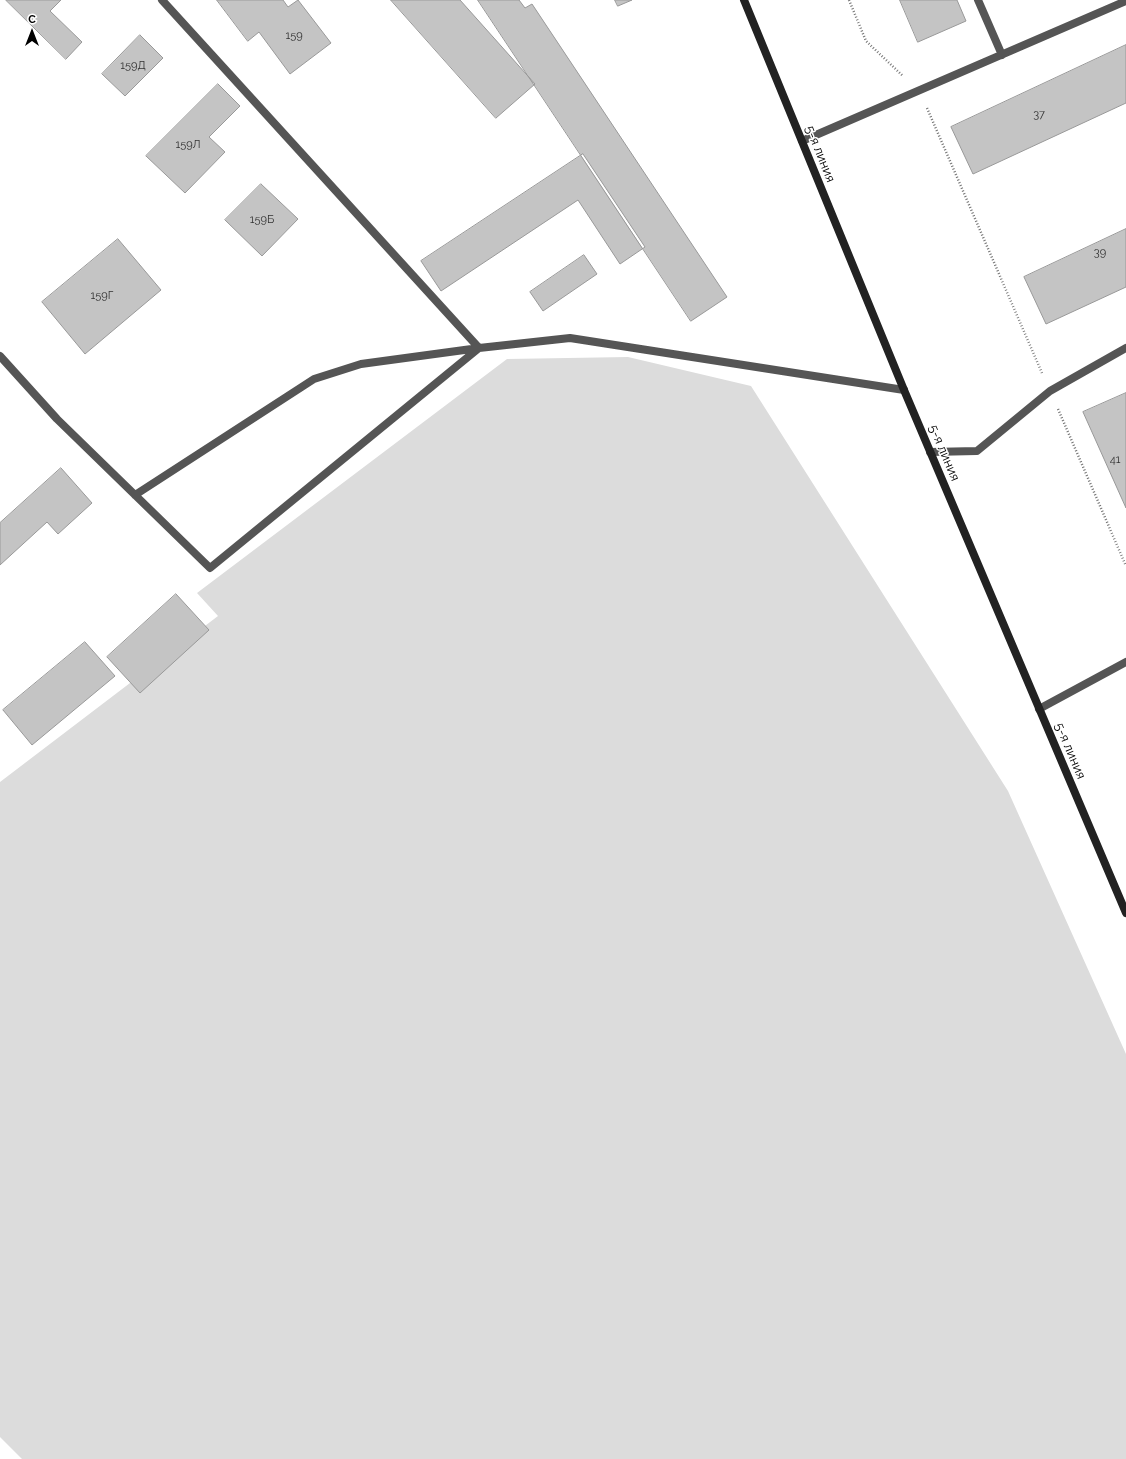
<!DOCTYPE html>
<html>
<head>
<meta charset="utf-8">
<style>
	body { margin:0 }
	#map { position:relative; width:1126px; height:1459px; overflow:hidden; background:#fff; font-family:Raleway,sans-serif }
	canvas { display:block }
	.north { position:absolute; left:12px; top:12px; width:40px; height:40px; -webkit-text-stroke:3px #fff; paint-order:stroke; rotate:0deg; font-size:11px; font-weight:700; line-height:16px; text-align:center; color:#000 }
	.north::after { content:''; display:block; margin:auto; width:14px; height:18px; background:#000; clip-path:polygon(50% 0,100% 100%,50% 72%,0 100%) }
</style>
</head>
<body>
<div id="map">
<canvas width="1126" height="1459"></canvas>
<div class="north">С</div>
</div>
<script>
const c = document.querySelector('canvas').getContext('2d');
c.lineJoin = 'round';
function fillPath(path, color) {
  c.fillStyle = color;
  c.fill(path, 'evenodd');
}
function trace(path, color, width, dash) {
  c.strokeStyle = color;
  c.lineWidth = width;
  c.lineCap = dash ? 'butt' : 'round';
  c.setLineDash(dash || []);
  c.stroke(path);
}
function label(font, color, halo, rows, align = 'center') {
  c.font = font + ' Raleway,sans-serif';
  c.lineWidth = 3;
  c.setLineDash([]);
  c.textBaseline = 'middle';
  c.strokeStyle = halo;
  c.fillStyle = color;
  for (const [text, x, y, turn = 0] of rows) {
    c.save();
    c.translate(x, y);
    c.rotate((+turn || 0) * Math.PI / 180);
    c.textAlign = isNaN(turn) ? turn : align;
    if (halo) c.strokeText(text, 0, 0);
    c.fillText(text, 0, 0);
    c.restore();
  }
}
const green = new Path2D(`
	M628 357 751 386 1008 791 1126 1054V1459H22L0 1437V782L218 616 197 593 507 359Z`);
const building = new Path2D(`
	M6 0H61L50 11 82 42 66 59Z
	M217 0H283L288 7 298 0 331 43 290 74 259 32 248 41Z
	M391 0H460L535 84 496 118Z
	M478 0H519L525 8 532 4 727 297 691 321Z
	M615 0H632L618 6Z
	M900 0H957L966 21 918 42Z
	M140 35 163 58 125 96 102 74Z
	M1126 45V103L973 174 951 127Z
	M218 84 240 106 209 137 225 152 185 193 146 156Z
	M583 154 645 247 620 264 578 200 441 291 421 261Z
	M261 184 298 219 262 256 225 220Z
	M1126 229V287L1046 324 1024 277Z
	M118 239 161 290 85 354 42 302Z
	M584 255 597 274 543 311 530 292Z
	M1126 393V508L1083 412Z
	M61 468 92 503 58 534 47 522 0 565V523Z
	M176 594 209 630 140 693 107 657Z
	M85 642 115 676 32 745 3 710Z`);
const path = new Path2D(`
	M849 0 866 41 903 76
	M927 108 1042 373
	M1058 409 1126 566`);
const lane = new Path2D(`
	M162 0 479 348 570 338 904 390
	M978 0 1002 55
	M802 141 1126 1
	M0 356 57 419 210 568 479 348 361 364 314 379 135 495
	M930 452 977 451 1050 391 1126 348
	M1039 709 1126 662`);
const secondary = new Path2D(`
	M744 0 904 390 1126 913`);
const numberNames = [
	["159",294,36],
	["159Д",133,66],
	["37",1039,115],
	["159Л",188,145],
	["159Б",262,220],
	["39",1100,253],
	["159Г",102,296],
	["41",1115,460]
];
const streetNames = [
	["5-я линия",820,154,68],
	["5-я линия",944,453,67],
	["5-я линия",1070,751,67]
];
fillPath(green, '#dcdcdc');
fillPath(building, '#c4c4c4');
trace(building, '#999', 1);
trace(path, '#777', 2.5, [1, 2]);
trace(lane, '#555', 8);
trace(secondary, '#222', 8);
label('11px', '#313131', null, numberNames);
label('13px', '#000', '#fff', streetNames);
</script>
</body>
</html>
